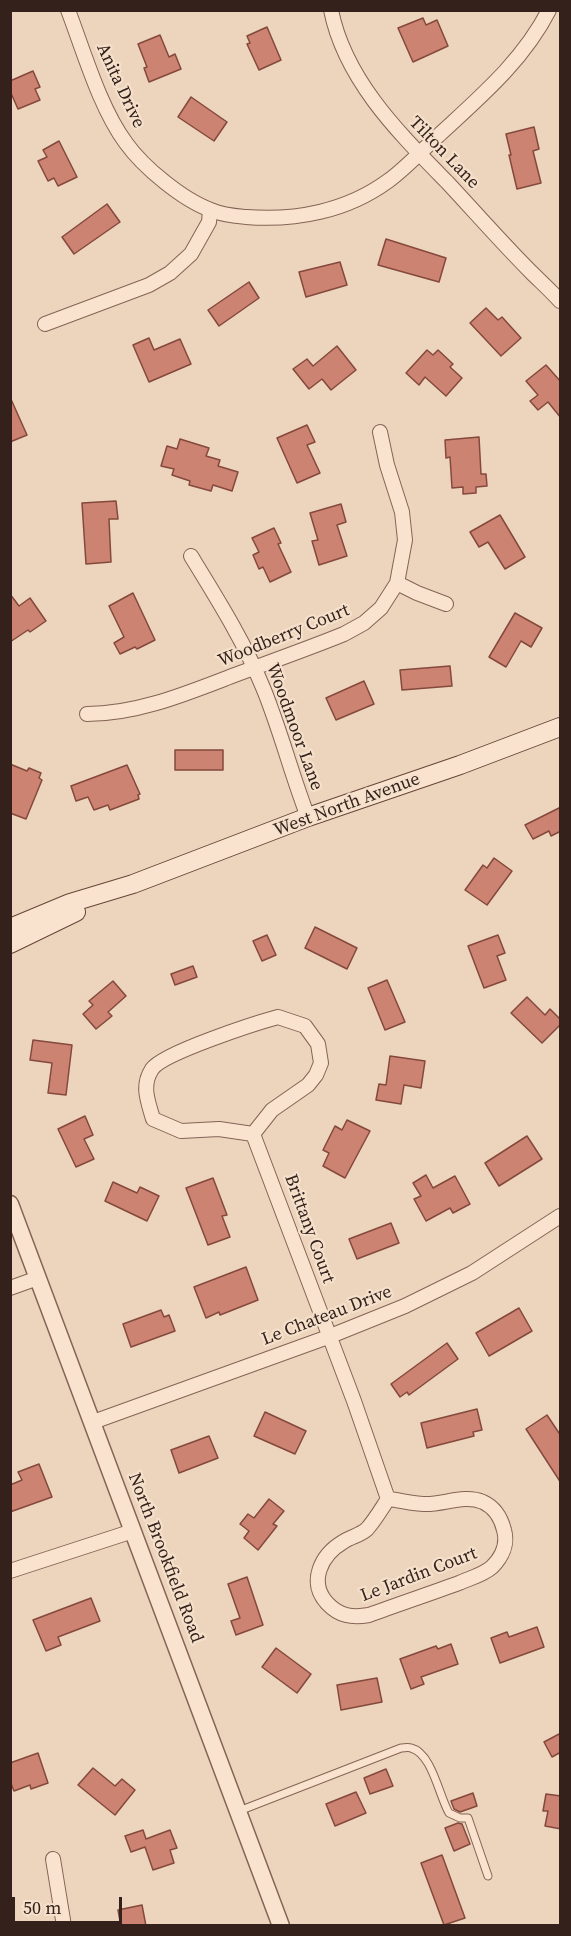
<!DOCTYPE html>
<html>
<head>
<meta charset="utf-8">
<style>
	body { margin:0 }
	#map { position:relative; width:571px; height:1936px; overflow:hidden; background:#edd4bc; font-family:"Source Serif 4",serif }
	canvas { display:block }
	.frame { position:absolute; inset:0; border:12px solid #34211b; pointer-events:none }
	.scale { position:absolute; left:12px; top:1897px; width:110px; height:27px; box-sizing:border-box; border:3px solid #34211b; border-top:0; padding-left:8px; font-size:18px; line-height:21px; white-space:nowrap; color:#34211b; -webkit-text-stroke:4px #f5e0cb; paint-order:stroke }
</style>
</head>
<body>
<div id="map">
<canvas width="571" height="1936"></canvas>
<div class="frame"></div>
<div class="scale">50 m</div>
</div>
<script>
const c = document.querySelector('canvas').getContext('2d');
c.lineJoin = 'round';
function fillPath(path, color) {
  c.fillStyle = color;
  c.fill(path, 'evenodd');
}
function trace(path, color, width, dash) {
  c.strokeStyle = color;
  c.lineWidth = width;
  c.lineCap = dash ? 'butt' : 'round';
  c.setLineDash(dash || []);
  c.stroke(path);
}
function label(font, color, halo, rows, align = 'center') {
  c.font = font + ' "Source Serif 4",serif';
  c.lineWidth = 4.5;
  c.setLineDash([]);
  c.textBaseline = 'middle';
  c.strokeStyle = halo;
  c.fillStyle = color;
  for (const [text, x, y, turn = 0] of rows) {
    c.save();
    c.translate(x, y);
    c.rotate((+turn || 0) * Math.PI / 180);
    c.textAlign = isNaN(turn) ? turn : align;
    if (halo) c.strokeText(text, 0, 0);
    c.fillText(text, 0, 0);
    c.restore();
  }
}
const building = new Path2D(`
	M423 18 426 25 437 20 448 46 413 62 398 28Z
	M267 27 281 60 259 70 247 44 250 43 247 36Z
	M160 35 169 57 175 54 181 69 149 82 144 68 147 67 138 44Z
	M33 71 40 87 35 89 40 100 18 109 10 91V81Z
	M191 97 227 122 214 141 178 117Z
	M534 127 539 149 533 151 541 183 517 189 509 155H511L506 134Z
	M59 141 77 177 58 186 54 178 48 181 38 161 47 157 43 150Z
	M107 204 120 222 74 254 62 237Z
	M386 239 446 258 439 282 378 265Z
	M340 262 347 285 306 297 299 272Z
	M249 282 259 298 219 326 208 310Z
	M486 308 498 320 502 317 521 338 501 356 470 323Z
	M149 338 154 350 180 339 191 364 149 382 133 345Z
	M337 346 356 370 331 390 322 379 309 389 293 369 307 359 313 366Z
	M427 350 433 355 438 350 453 364 450 367 462 378 446 396 425 377 419 385 406 373Z
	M546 365 561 382V418L548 402 538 410 530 401 538 395 526 381Z
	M10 397 27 435 10 442Z
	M307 425 315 442 307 445 320 473 297 483 277 438Z
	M479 437 481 474H486L487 486 476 487V493L463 494V487L452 488 450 457 446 458 445 440Z
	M180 439 209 448 206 456 220 460 218 466 238 472 232 491 213 485 211 491 189 485 190 481 172 475 174 469 161 466 167 446 177 449Z
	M116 501 118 519H109L111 562 86 564 82 503Z
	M341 504 346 522 337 525 347 556 319 565 312 541 318 540 310 513Z
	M500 515 525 557 505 569 488 542 479 547 470 532Z
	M274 528 281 543 278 544 291 572 270 582 263 567 259 569 253 555 259 552 252 538Z
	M133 593 155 640 137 649 135 647 120 654 114 643 124 637 109 606Z
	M10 594 19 606 30 598 46 621 30 632 28 630 10 642Z
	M515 613 542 628 531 647 521 641 506 667 489 657Z
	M450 666 452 686 402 690 400 670Z
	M364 681 374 704 336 720 326 698Z
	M175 750H223V770H175Z
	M10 764 27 771 29 768 41 773 39 778 42 780 26 819 10 813Z
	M127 765 140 794 138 795 139 799 110 810 108 805 94 810 88 797 76 801 71 786Z
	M561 807V831L551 836 549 831 533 839 525 825Z
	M494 858 512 871 487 905 465 890 483 865 487 868Z
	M315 927 357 948 347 969 305 948Z
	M267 935 276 955 262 961 253 941Z
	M498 935 505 953 497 956 506 980 484 988 468 946Z
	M193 966 197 977 175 985 171 974Z
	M387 980 405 1022 385 1030 368 988Z
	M113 981 126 996 108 1012 112 1016 96 1029 83 1014 93 1005 89 1001Z
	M527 997 545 1015 550 1009 561 1020V1024L542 1043 511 1013Z
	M33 1040 72 1045 66 1095 48 1093 52 1063 30 1060Z
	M390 1056 425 1061 421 1088 404 1085 401 1104 376 1100 379 1084 386 1085Z
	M85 1116 93 1135 84 1139 94 1159 76 1167 58 1129Z
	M347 1120 370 1131 345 1178 323 1166 329 1153 323 1150 335 1126 342 1130Z
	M527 1136 542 1159 499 1186 485 1163Z
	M426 1175 433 1188 455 1176 470 1204 453 1213 450 1208 426 1221 414 1199 421 1196 413 1183Z
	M213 1178 227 1215 222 1216 230 1237 208 1245 186 1188Z
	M113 1182 137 1193 140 1187 159 1196 147 1221 105 1201Z
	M391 1223 399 1243 357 1259 349 1239Z
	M246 1267 258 1300 220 1315 219 1312 206 1318 194 1287Z
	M519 1308 532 1331 489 1356 476 1333Z
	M161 1310 164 1317 169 1315 175 1331 131 1347 123 1324Z
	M447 1343 458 1359 409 1395 407 1392 400 1397 391 1384Z
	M477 1409 482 1430 473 1432 474 1436 427 1448 421 1423Z
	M265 1412 306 1431 295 1454 254 1436Z
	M547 1415 561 1436V1483L526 1429Z
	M209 1436 218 1458 179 1473 171 1450Z
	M39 1464 52 1497 10 1512V1485L22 1480 18 1472Z
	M269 1499 284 1511 273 1524 277 1526 258 1550 244 1538 249 1531 240 1524 248 1514 254 1518Z
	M247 1577 263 1625 236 1635 231 1621 240 1618 228 1584Z
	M91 1598 100 1621 58 1637 61 1645 46 1651 33 1620Z
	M537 1627 544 1647 500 1663 491 1638 507 1632 509 1637Z
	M451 1644 458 1664 421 1677 424 1684 411 1689 400 1659 436 1646 438 1649Z
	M276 1648 311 1674 297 1693 262 1667Z
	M377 1678 382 1702 341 1710 337 1685Z
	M561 1733V1752L552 1757 544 1742Z
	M38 1753 48 1783 31 1789 30 1785 14 1791 10 1781V1763Z
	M93 1768 115 1786 122 1779 135 1790 115 1815 78 1785Z
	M386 1769 393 1786 370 1794 364 1778Z
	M356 1792 366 1813 335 1826 326 1804Z
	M473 1793 477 1806 460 1812 454 1809 451 1801Z
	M546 1794 561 1796V1829L545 1826 548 1811H543Z
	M458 1823 462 1824 470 1844 454 1851 445 1828Z
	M143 1830 146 1839 170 1830 177 1848 170 1850 174 1863 153 1870 145 1847 131 1852 125 1836Z
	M442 1855 465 1918 444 1925 421 1863Z
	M142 1905 146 1926H121L118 1910Z`);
const service = new Path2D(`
	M239 1811 401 1748C404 1748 408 1747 411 1748 432 1753 439 1796 449 1813L460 1818H468L488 1876`);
const minor = new Path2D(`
	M68 10C84 52 100 108 126 143 143 167 183 200 211 210 222 215 235 216 246 217 296 221 347 211 388 181 406 168 422 150 439 135 480 97 523 61 549 10
	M331 10C345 80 399 133 447 182 475 212 502 243 531 272 541 282 551 291 560 301
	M45 324 149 285 170 273 191 254 209 222 210 210
	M191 556C218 600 245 643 264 690 281 732 292 776 308 817
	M397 583 417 593 446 604
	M87 714C137 714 185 694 232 676 270 662 307 649 344 634L364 623 381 608 397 583 405 540 402 512 387 465 380 432
	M278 1017 305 1026 318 1044 321 1063 316 1075 308 1085 272 1110 253 1134 219 1129 181 1131 153 1119C148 1101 141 1086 152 1069 163 1053 256 1023 278 1017Z
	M253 1134 354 1401 388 1499
	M10 1288 38 1278
	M93 1422 328 1337 405 1306 472 1273 560 1216
	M388 1499C400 1500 412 1504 424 1504 443 1505 464 1494 483 1502 494 1507 501 1518 504 1530 508 1544 502 1557 492 1567 483 1575 470 1578 459 1583 429 1594 399 1604 369 1615 352 1618 339 1616 327 1603 308 1582 321 1555 343 1542 350 1537 361 1535 367 1529 375 1520 382 1508 388 1499Z
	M10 1571 133 1531
	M53 1859 64 1926`);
const tertiary = new Path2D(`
	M10 1204 281 1926`);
const secondary = new Path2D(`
	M10 928 70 903 133 884 308 817 460 765 560 727
	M10 944 76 912`);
const streetNames = [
	["Anita Drive",120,86,65],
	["Tilton Lane",444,153,46],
	["Woodberry Court",284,636,-22],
	["Woodmoor Lane",294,727,70],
	["West North Avenue",347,805,-20],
	["Brittany Court",309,1229,70],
	["Le Chateau Drive",327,1316,-21],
	["North Brookfield Road",165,1558,69],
	["Le Jardin Court",419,1575,-21]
];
fillPath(building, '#cc8372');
trace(building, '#84493c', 1.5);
trace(service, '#846456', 9);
trace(minor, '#846456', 16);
trace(tertiary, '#846456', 19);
trace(secondary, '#664639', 20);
trace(service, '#f9e3cf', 7);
trace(minor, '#f9e3cf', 14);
trace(tertiary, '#f9e3cf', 16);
trace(secondary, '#f9e3cf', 18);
label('18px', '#34211b', '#f5e0cb', streetNames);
</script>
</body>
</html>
